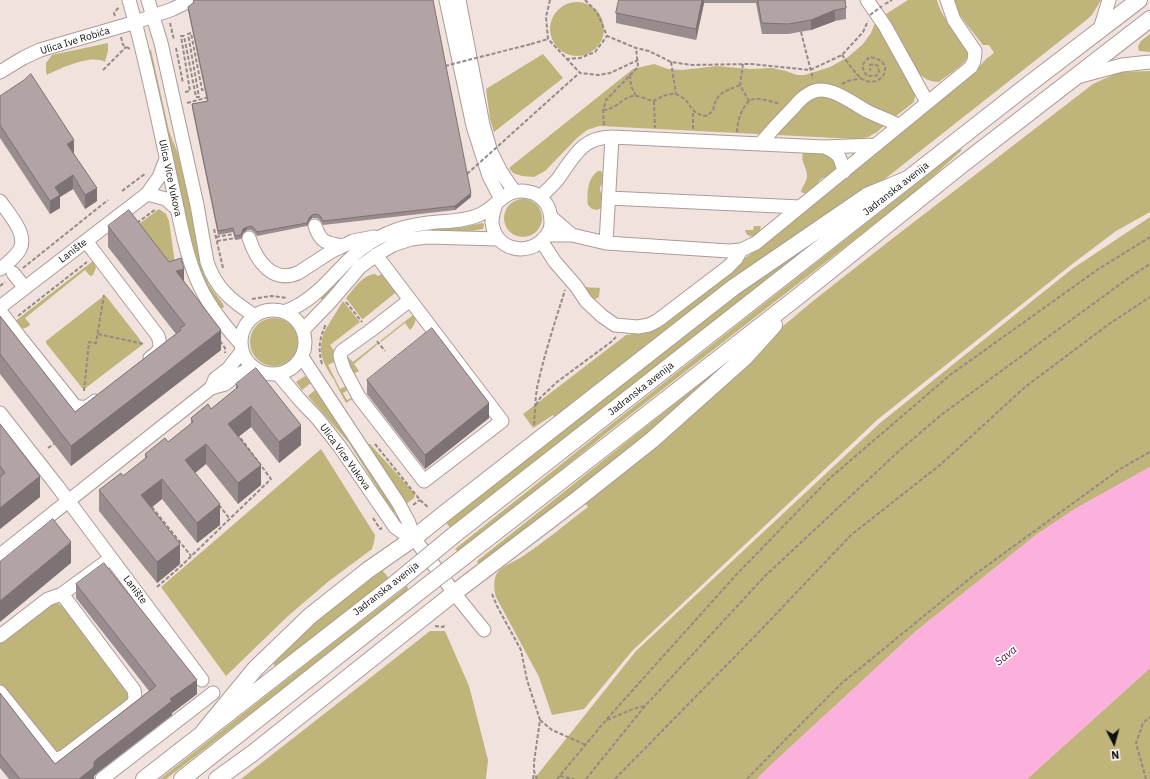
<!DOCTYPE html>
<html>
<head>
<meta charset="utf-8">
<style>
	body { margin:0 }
	#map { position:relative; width:1150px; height:779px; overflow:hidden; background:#f1e2dd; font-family:"IBM Plex Sans",sans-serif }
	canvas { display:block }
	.north { position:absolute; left:1094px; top:723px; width:40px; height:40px; -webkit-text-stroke:3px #fff; paint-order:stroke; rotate:174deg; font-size:11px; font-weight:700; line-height:16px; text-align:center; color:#130f0d }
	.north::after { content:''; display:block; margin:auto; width:14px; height:18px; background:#130f0d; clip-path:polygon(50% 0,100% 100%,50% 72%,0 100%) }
</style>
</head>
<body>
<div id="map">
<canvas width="1150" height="779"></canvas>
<div class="north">N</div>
</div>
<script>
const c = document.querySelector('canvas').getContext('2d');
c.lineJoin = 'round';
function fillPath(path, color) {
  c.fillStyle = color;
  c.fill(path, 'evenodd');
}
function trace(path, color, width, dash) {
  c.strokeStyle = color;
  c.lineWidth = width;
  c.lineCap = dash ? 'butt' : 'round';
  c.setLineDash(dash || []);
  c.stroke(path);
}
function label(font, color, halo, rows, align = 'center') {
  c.font = font + ' "IBM Plex Sans",sans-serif';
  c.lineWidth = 3.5;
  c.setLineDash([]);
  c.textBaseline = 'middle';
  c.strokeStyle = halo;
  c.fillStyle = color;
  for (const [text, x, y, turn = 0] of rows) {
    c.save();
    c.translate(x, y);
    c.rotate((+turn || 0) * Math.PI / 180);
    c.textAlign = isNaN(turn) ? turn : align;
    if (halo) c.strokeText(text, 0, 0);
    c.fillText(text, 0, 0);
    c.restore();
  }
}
const green = new Path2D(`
	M908 0H937C941 18 956 29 965 45 968 50 969 55 966 60 962 66 945 77 939 82 929 82 923 78 917 71L886 14Z
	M952 0H1101L1092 15 1084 22 886 178 556 419 553 415 533 428 523 414 626 335 641 333 651 328 760 247 972 75 986 59 994 53 989 45H983C975 34 955 12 952 0Z
	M550 29a27 27 0 1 1 54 0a27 27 0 1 1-54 0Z
	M875 23 881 26 913 88 915 96 914 102 887 123 877 132 868 137 856 139 599 126 587 130 577 138 545 171 534 177 522 176 513 173 509 168 633 69 654 64 668 69 682 70 717 66 750 69 772 68 786 71 797 75H805L830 67 848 57 863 44 871 33Z
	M1150 34V52L1139 51 1138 46 1141 41Z
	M108 43V51L105 62C91 54 61 68 47 75L46 72V63L52 55Z
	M151 50 169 131 178 154 189 202 203 272 209 285 223 304 224 307 222 308H219L206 287 195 257 148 51Z
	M543 54 563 78 494 132 490 119 486 89Z
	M1150 71V212L1116 231 1071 265 877 420 632 651 584 709 552 715 539 677 496 597C494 590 493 580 497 573 502 566 516 561 523 556 546 541 567 523 588 507L585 503 753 354 782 327 813 301 888 242 1093 84 1119 72Z
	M960 149 962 150 918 190 608 432 459 553 455 549 604 430Z
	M821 151 837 162 836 169C835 171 832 175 830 176 827 177 824 177 821 179 815 185 811 197 801 192 802 186 807 182 807 176 807 167 800 161 803 153Z
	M598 171H601C610 185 599 182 600 190 600 191 603 196 603 196 604 199 603 204 603 207L597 210 592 209 588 205C587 193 587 179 598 171Z
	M504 218a19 19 0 1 1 38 0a19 19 0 1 1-38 0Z
	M159 209 166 214 169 221 176 271 139 224Z
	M1150 217V467L1077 508 1036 535 915 632 771 765 757 779H534L636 651 880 423 1072 269Z
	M482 223 484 224 483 229 464 232 411 234 323 301 320 298 359 258 376 245 398 234 430 229 460 228Z
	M754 226H761L759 233 753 237C749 236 746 235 745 230H753Z
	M803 247 804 250 631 386 451 529 444 520 751 282Z
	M93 261 96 268 93 275 90 276 85 270 25 318 30 324V325C23 331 20 328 14 322Z
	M383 273 402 298 401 300 395 293 363 319H362L346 298C354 289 362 275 375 274L378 276Z
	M583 287 600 288 599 297 593 300Z
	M106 296 138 337 142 343V345L87 387 83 389 46 343V341L101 298Z
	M343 301 360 322 330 345 335 352 336 361 328 365 340 389 348 385 350 389 343 393 347 400 353 397 354 398 346 403C342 396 338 388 334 380 323 362 317 354 324 332Z
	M408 308 416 317C415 323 414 326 410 330L405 323 381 342 380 341 413 315Z
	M250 342a24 24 0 1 1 48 0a24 24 0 1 1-48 0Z
	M377 343 378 344 354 364 359 371 355 373 352 372 346 360 347 357V356L353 362Z
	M305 376 311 383 302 390 296 382Z
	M707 378 710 382 663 421 479 566 477 561Z
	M315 390 355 446 396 512 393 513 349 443 308 396Z
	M368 444H370L415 494 414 498 406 504Z
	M321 449 375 535 374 542 372 549 329 581 288 616 226 676 161 587Z
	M381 569 389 578 275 667 273 663 300 633Z
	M407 586 409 591 166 779H160L347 632Z
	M55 601 63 607 128 692V699L64 750 57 752 52 748 0 684V639Z
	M430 631H445L469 686 488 760 486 779H241Z
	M1150 668V779H1027Z`);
const water = new Path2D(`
	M1150 467V668L1027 779H757L771 765 915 632 1036 535 1076 508Z`);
const path = new Path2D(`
	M550 0 546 17 548 39 580 73 598 75 610 73 638 60
	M585 0 597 12 607 36 636 48 649 51 671 62 692 65 751 64 810 70 842 55 863 32 868 21
	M885 4 892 0
	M115 16 114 13 119 7
	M170 23 174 40
	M801 32 813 79
	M121 37 123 45 130 49
	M531 44 548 39
	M176 48 183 83
	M842 55C847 61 856 75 862 79 881 91 899 61 870 57L866 60 862 66 864 71 867 76H876L879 72 878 66 874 64 870 65V71
	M566 59 580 58 595 52 607 36
	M671 62 676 94
	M743 64 740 85 749 101
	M103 70 126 47
	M630 75 631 86 636 96
	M842 84 848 81 862 78
	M185 92 190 91 181 36H184L196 97H199L188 34 191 33 202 90 207 89
	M654 101 655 128
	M187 103 209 97
	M603 110C618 109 623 96 635 96 641 96 648 100 654 101 667 93 678 90 688 103 691 107 693 111 697 113 699 115 702 115 706 116L713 111C716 92 724 92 740 85
	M604 125 603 110 606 100 638 67 636 48
	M693 129V111
	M737 132C737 122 743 101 754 99 762 98 772 102 780 104
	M122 191 146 173
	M137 223 156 209
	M214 229 223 268
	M216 237 234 234 236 232
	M217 241 236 238
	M23 268 108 200
	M0 286 5 282
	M252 299 271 296 287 298
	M346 302 362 322
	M18 316 87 262
	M98 334 144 344
	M220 341 225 348V353
	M377 341 385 351
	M322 364C318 349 319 339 326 324
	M84 391 89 342 96 343 104 295
	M536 405 540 398 557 382 611 342 616 337
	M534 425C535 413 535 401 537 388 544 355 555 322 565 290
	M375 444 420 500 429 508
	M48 448 54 444
	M219 505 229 518
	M413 505 420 500
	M152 507 191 556
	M373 518 380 529 382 528
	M157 587 180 567 271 479 239 436
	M492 594 497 606 521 650 527 680 540 720 534 762V771L537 779
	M435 626 443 627 445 625
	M540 720 552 730 586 745
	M607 720 633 709 644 706
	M560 776 574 779
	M533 779 534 773
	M557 779 606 720 736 575 830 478 950 375 1097 270 1150 237
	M586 779 645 706 765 576 899 451 941 415 1130 277 1150 264
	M615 779 757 634 851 535 940 465 1025 387 1109 324 1150 297
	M747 779 786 739 842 683 974 575 1120 469 1150 452
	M1146 779 1136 743 1143 723 1150 717`);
const minor = new Path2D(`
	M129 0C147 62 159 126 173 189 180 220 185 252 197 280 207 304 223 324 240 343
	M148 0 161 43 197 205 207 262C216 289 232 301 255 316
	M446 0 473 126 489 176 501 199
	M459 0 483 125 491 152 501 172 514 191
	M867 0 885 26 927 102
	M1100 29 1109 0
	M0 72 23 58 40 50 136 22 173 9 187 2
	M1077 77 1122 65 1150 62
	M760 144C771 131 782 119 794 107 798 102 804 96 810 93 828 82 853 104 869 112 879 117 890 120 899 126
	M825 147C840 154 840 156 844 172
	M147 194 166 199 178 210
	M540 197C547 190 555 184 560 176 575 155 583 137 612 137L824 147 876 145
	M609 198 800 207
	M0 201C8 213 28 234 20 249 17 255 6 265 0 269
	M315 226C321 243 326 243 343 246
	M547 235H572L551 217
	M572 235 606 243 729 251 741 250 756 243 971 67 974 61 975 51 954 20 947 0
	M249 238C256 260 272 284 298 273L332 251 347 244 353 241 374 237
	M86 241 158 336C162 348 160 351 150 358
	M542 242 555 262 576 286 586 301 602 316 615 325 638 327 649 325 657 321 728 267 736 259 741 250
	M606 243 612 137
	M376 255 502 421 424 481 359 397 344 369 341 360 340 355 342 351 370 331 410 300
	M13 273 25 288
	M0 307 147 194 159 177 166 159
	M241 342a32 32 0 1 1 64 0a32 32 0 1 1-64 0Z
	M0 311 19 336 75 406C85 409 88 407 95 401
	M284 312C315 301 331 276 354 255 375 236 401 226 428 223 445 221 463 222 479 215 498 207 505 186 529 192 535 193 540 196 544 201 550 207 551 215 551 223 551 228 549 233 545 237 529 258 494 250 492 222 492 215 494 210 496 204
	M303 330 330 302 360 267 376 255 393 245 411 239 427 237 498 239
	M302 357 399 504 409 523 414 538 454 593 484 630
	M278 374 299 399 318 419 340 447 395 527 406 535 414 538
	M211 388 215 379 228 369 242 351
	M0 413 58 487 202 680
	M0 555 211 388 225 384 234 377 253 367
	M0 636 48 599 62 594 111 558
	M0 692 53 758 57 759 63 757 134 703 135 697 134 690 62 594
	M102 779 213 693`);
const major = new Path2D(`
	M454 535 1024 88 1139 0
	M465 556 800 295 959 167 1150 19
	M204 731 255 669 310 616 368 570 414 538 445 513 734 287 867 196 908 179
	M144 779 397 582
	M182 779 410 599
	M217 779 253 753 454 593 579 498 652 440 744 358 774 325`);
const pathBridge = new Path2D(`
	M870 15 882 6
	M445 66 531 44
	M467 174 577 75`);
const majorBridge = new Path2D(`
	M397 582 454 535
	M410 599 465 556`);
const wall = new Path2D(`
	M619 0H845L846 8V19L835 21 811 30 788 34H762L756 3H704L696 40 616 23V13Z
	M193 3 471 197 455 210 323 225 320 220 317 218H312L309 221 307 226 257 236 254 232 251 230H247L243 233 241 239 235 240 233 232 218 235 192 108V104L207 101 188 10V7Z
	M0 96 74 153V154L97 201 85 209 73 189 60 197V208L50 214 0 138Z
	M108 226 184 281 221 350 71 466 0 374V316L75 412 176 334 108 247Z
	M367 380 489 418 425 469 367 394Z
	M236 384 301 445 279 463 251 427 238 437 261 485 238 504 206 464 195 473 220 525 197 543 162 499 151 508 180 564 157 583 99 511V490L123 476 145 459V454L168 442 191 424V418L211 409 236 389Z
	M0 424 40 497 0 529Z
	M76 584 197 694 172 713V715L97 773 94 776V779H9L0 768V693L55 764 149 691 76 598Z`);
const shadedWall = new Path2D(`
	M702 0H704V3L696 40V29Z
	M835 10V21L811 30V20Z
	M74 140V153L67 158V144Z
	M73 175V189L60 197V208L50 214V201L55 187Z
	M97 188V201L85 209V195Z
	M471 193V197L455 210V206Z
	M312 215V218L309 221 307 226V223L309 218Z
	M247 227V230L243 233 241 239V235L243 229Z
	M184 269V289L176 271Z
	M221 330V350L71 466V446Z
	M489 403V418L425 469V455Z
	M251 406V427L228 445V424Z
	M301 425V445L279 463V442Z
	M206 444V464L185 481V460Z
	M261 465V485L238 504V483Z
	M40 476V497L0 529V508Z
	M162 479V499L141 516V495Z
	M220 504V525L197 543V523Z
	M71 542V563L0 622V601Z
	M180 544V564L157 583V562Z
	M197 680V694L172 713V715L97 773 94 776V779H79L97 759 170 699Z`);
const building = new Path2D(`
	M194 0H433L471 193 455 206 323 221 320 216 317 214 312 215 309 218 307 223 257 232 254 228 251 226 247 227 243 229 241 235 235 236 233 228 218 231 192 104 208 101 188 7 193 3Z
	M619 0H702L696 29 616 13Z
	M758 0H845L846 8 835 10 811 20 788 24 762 23Z
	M31 74 74 140 67 144 97 188 85 195 73 175 55 187 60 195 50 201 0 125V96L24 80Z
	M129 210 169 262 181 258 184 269 176 271 221 330 71 446 0 354V316L75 412 181 330 180 328 185 325 108 226Z
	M432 328 489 403 425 455 367 380Z
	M256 368 301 425 279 442 251 406 228 424 261 465 238 483 206 444 185 460 220 504 197 523 162 479 141 495 180 544 157 562 99 490 121 473 123 476 147 457 145 454 165 438 168 442 193 422 191 418 208 404 211 409 238 387 236 384Z
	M0 424 40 476 0 508V477L5 473 0 466Z
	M53 519 71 542 0 601V562Z
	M104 563 197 680 170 699 172 701 97 759 94 762V767L79 779H20L0 754V693L55 764 156 686 76 584Z`);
const streetNames = [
	["Ulica Ive Robića",75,41,-17],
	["Ulica Vice Vukova",170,178,78],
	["Jadranska avenija",896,189,-38],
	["Lanište",73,251,-38],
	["Jadranska avenija",641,389,-38],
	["Ulica Vice Vukova",345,457,54],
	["Jadranska avenija",386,589,-38],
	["Lanište",135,590,53]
];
const waterNames = [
	["Sava",1006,656,-39]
];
fillPath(green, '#bfb479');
fillPath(water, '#fcb0dc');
trace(minor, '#aa9c97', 15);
trace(major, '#aa9c97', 18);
trace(path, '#958a86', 2, [4, 2]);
trace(minor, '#fff', 13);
trace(major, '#fff', 16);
trace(majorBridge, '#aa9c97', 18, []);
trace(pathBridge, '#958a86', 2, [4, 2]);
trace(majorBridge, '#fff', 16);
fillPath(wall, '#998c8e');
fillPath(shadedWall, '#7d7274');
fillPath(building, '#b2a3a5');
trace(building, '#7d7274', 1);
label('10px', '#130f0d', '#fff', streetNames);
label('italic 11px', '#5f0546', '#fff', waterNames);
</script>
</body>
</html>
